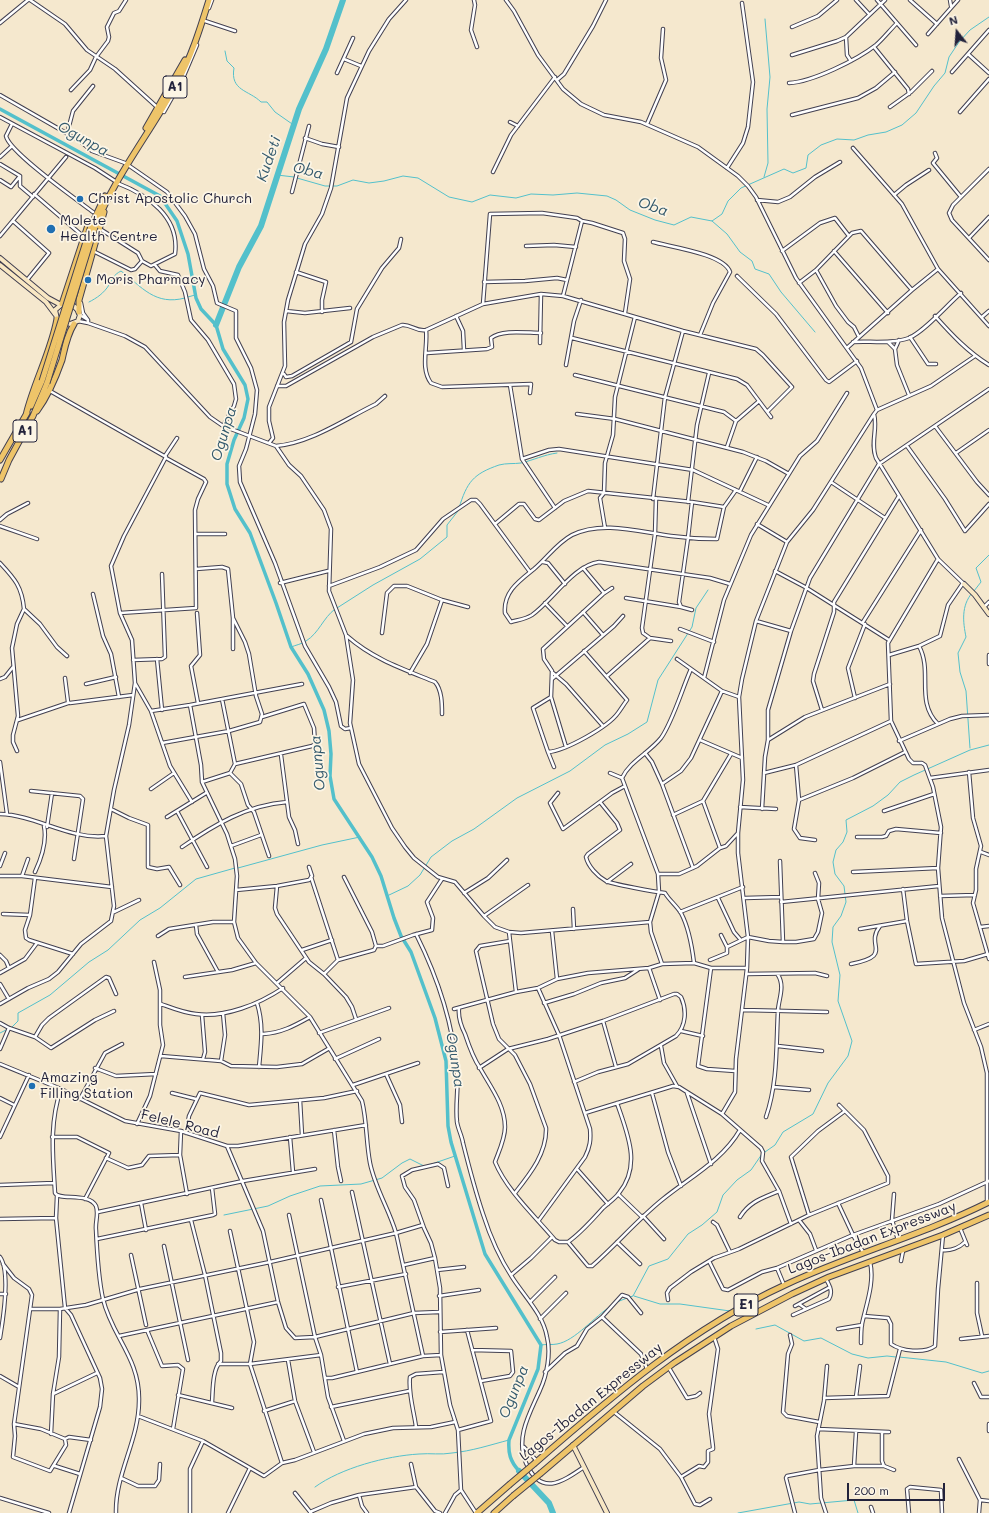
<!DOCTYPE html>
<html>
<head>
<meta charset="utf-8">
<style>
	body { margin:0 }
	#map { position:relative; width:989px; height:1513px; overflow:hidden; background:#f5e8ce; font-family:Mali,sans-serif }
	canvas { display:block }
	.north { position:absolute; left:937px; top:12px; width:40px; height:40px; -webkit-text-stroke:3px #fcf5e5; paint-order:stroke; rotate:343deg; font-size:11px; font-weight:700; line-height:16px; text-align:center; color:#22223b }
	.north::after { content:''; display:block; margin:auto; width:14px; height:18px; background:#22223b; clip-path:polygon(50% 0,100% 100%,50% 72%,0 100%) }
	.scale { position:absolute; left:847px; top:1483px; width:98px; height:18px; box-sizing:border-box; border:2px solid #22223b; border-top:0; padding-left:5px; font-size:12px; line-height:14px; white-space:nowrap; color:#22223b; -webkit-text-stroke:3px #fcf5e5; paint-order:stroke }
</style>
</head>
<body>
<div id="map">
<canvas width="989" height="1513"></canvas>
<div class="north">N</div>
<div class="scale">200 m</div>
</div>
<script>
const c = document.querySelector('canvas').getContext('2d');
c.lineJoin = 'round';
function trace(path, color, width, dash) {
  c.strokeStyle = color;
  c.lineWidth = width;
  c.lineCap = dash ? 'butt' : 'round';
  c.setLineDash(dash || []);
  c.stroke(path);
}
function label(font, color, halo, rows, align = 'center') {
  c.font = font + ' Mali,sans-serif';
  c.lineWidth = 3.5;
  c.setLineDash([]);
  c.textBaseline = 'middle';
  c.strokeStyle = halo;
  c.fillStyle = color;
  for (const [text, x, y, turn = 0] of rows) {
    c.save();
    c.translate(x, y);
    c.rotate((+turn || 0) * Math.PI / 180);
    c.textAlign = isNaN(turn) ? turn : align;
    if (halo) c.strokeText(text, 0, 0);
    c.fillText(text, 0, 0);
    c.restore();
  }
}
const stream = new Path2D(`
	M225 51 227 61 234 68C230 91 249 90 261 102H267L275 112 295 126
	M277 175 294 177
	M764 177 768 163 767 109 770 77 765 19
	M297 178 325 186H337L353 180 369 183 384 181 403 176 418 178 449 197 472 202 490 195 516 198 531 194 553 195 577 193 607 196 616 200 630 210 655 220 674 225 691 217 712 221 722 214 728 201 741 188 784 169 793 173 806 168 808 155 821 145 837 139 854 140 868 135 886 132 902 125 916 113 934 86 945 73 949 57 959 42 970 30 989 17
	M712 221 727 234 740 252 752 261 755 269 769 274 781 292 815 332
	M188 297 195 295
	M89 302C97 298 104 293 109 285 113 279 113 275 121 271 142 287 155 306 185 298
	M459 508C467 482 473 474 499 465 506 463 514 464 521 463 534 460 543 455 557 453
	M974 591 981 582 976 568 989 555
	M337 608 373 585 420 559 447 537V525L458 511
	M291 647C296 645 302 644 306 641 319 633 323 618 335 609
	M970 748 966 691 960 672 958 653 966 637C963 622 961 606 972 593
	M238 868 322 845 360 837
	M387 896 408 886 420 875 431 857 452 841 474 829 517 798 570 771 605 745 628 734 647 722 658 680 692 627 696 608 708 590
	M11 1028 18 1021V1013L50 995 89 962 108 950 140 920 160 908 196 879 235 868
	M0 1033 8 1029
	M765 1152 775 1145 783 1132 813 1114 828 1083 848 1056 852 1041 838 1001 840 975 832 942 833 927 841 916 846 902 844 886 835 874 833 862 836 850 843 842 847 832 846 820 873 806 888 795 900 782 914 775 970 750 989 745
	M429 1165 455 1156
	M224 1215 268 1206 290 1196 320 1186 361 1184 382 1178 402 1163 410 1159 424 1166
	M634 1296 660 1304H680L730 1311
	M630 1297 633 1296 649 1266 668 1259 688 1234 702 1225 717 1212 723 1195 737 1180 751 1170 762 1154
	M617 1302 627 1298
	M756 1329 775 1325 804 1341 821 1338 852 1354 868 1358 887 1356 896 1357
	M541 1345C546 1344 552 1345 557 1344 575 1341 595 1316 611 1306
	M899 1357 946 1362 982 1373 989 1371
	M315 1487C341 1468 386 1456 419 1454 430 1453 441 1455 452 1453 472 1451 490 1445 509 1440
	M738 1513 799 1502 810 1504 854 1500 858 1513`);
const canal = new Path2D(`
	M0 109 160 196 177 221 188 254 196 298 201 309 216 325 223 349 245 385 248 399 244 418 234 440 227 464V484L235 509 250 533 276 603 291 647 308 674 324 710 329 731 331 754 330 776 334 799 372 857 381 876 394 918 401 936 411 952 435 1018 446 1061 448 1126 451 1142 485 1254 541 1345 538 1369 509 1440C508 1453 510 1461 519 1471`);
const river = new Path2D(`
	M216 325 239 267 261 226 299 109 326 49 343 0
	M519 1471 549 1503 553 1513`);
const street = new Path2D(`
	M30 0 65 24 87 50 115 69 157 107
	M474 0 475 5 471 30 477 47
	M506 0 514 11 538 55 563 89 581 104 604 115 641 122 698 147 738 176 748 186 756 197 796 278 861 368 877 410 874 414C878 429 870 443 876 458L938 559 964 584
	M856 0 869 14
	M877 0 916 45
	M910 0 937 24
	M950 0 951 6
	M209 8 212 0
	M205 21 235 31
	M0 23 28 0
	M792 27 818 16 837 0
	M928 34 958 0
	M846 37 847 55 851 61
	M874 47 908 89 909 94
	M968 54 989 73
	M792 55 837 41 846 37 885 0
	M344 59 361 66
	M952 72 989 30
	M337 73 353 38
	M557 80 564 74 593 26 606 0
	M789 83C812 82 857 60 876 45 883 39 890 30 897 23
	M71 90 90 70 96 57 108 41 109 37 107 27 114 13 119 11 126 0
	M0 95 80 141 92 151 125 163
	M890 107 911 92 932 71
	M161 110 164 112 183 78 197 45
	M960 112 989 79
	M792 115 858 98 876 88 895 72
	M0 117 95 168 115 181
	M510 122 518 126
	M12 124 6 136C9 152 77 200 93 212
	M647 124 666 80 661 58 663 29
	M67 134 73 111 93 86
	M305 138 322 144 339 147
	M853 148 902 204 938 269 989 326
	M935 153 937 158 933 163 961 197
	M0 157 12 146
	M0 164 20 176V186L33 197
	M128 165 167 192 185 216 195 234 204 269 213 286 217 303 236 311V338L251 368 257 390 255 414 246 449 239 466 240 482 275 563 305 646 329 687 336 702 341 726 345 729 351 728
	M727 168 743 143 748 127 753 82 742 3
	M989 169 953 205 949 213 952 220 989 260
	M493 172 511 135 555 77
	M0 180 11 187 20 176
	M117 183C148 195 180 217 175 254L151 266 142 261
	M292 192 309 126
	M34 194 84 237
	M894 195 906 185 929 170
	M757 200 778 202 790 197 815 177 840 162
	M13 221 49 253 27 280
	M0 236 66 157
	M969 238 989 217
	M653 242C671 247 724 254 730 272L713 303 700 335
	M526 246 554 245 576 247
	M782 251 820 223 835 218 849 236
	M834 251 888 313
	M95 252 131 270 135 269 142 261 138 253 100 229
	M155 265 160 271 178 275 185 292 191 320 208 340 234 384 236 399 234 406 223 426
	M816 270 836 306 848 322 854 327 859 337
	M296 272 326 282 322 300V312
	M737 276 776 314 826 380 829 382 857 361
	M484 282 525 281 557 278 567 280
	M799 283 816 270 852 233 861 231 912 290
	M563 296 582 221
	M81 303 83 313 88 320
	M483 304 490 214 542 213 577 218 582 221 592 223 623 233 625 239 624 261 630 279 625 313
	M286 311 305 313 350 308
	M80 315 88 320V323L125 336 145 347 210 417 223 426 276 446 289 465 301 476 324 510 331 529 329 591 346 635 353 680 350 723 359 764 392 828 405 847 414 858 438 877 455 882 484 916 495 927 509 932 521 933 650 922 651 932 662 964 694 963 711 968H747L748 937 738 853V833L743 780 739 697 742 679 756 621 787 542 813 510 874 414
	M456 316 463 331 464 350
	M935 316C952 335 968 352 989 365
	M982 317 989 311
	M78 321 88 323
	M426 330C428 348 420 368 431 383L442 387 531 384 530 393
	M910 337 928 364H936
	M572 338 737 379 747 385 771 417
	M853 342C871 341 892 344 909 338 925 331 947 305 961 293
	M888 342 895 349 897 365 909 395
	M540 343 541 294
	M848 347 912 290 938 269
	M895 349 899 340
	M427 353 487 349 492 347 491 338C502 329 527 333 541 333
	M566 365 574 321 581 300
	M284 374 286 377 292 376 351 342 357 309 382 268 399 248 401 239
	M575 375 724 412 736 421
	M510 385 522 459 555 508
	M277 386H286L373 337 402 325C411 324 416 332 426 330L483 304 541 294 563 296 683 331 756 349 763 355 792 387 768 411
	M50 391 166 457 124 536 111 566 120 613 132 640 135 683 151 711 190 705 201 765 202 782 227 834 235 859 237 876 234 922 238 938 256 963 310 1017 362 1101C367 1121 366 1142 370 1163 375 1188 389 1209 396 1233L423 1356
	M877 410 931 386 975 356
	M577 414 615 419 743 452 766 461 789 474
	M935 426 977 482 989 495
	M269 443 273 438 269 421V407L285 366 284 322 288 300 305 244 322 214 331 188 347 98 369 51 389 19 406 0
	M276 446C311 443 345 419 376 404L385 396
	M907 446 945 499 965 531 989 504
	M727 447 736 421 758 402
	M956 453 989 430
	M165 456 177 438
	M522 459 549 450 559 449 693 470 768 505
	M831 482 885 518
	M740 491 757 457
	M653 499 665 397 683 331
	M688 502 697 425 709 373
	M692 502 688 538 679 602 681 607 692 610
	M0 520 7 514 28 503
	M495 524 519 504H524L535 519 539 520 564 501 588 491 692 502 724 507
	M757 524 787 542
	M0 526 37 539
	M605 528 600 498 604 493 605 463 613 435 615 397 635 317
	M196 534H225
	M938 559 888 643 891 721 909 759 913 763H922L925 765 933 787 941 827 938 868 942 918 964 1003 981 1047 987 1073V1203
	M543 562 548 563 565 584
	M0 563C15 579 22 587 24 609L40 624 57 647 67 656
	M583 568 604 593
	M196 569 222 567 228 569 233 618V649
	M775 571 805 587 889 640
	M280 583 328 571
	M730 584 710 578 599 562C574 565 552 601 532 615 526 619 518 620 511 622L505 613C503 592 519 581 534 569 547 558 557 543 572 535 602 520 640 532 671 536 686 538 701 539 717 539L724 507 736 490
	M329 586 380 567 416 550 443 519 471 500H476L480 504 530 572
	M93 594 103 636 111 654 119 697
	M626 598 681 607
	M545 603 567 626
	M984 607 989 602
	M583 612 603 635
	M120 613 196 608 195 510 198 499 206 482 204 479 166 458
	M197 613 200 655 191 666 198 703
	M756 621 791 631
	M863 622 921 530
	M680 629 714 642
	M382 633 387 593 394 586H407L442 600 468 607
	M347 636C373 659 403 669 435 682 442 690 442 704 442 714
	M650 638 643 633 642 628 655 534 656 498
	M919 646C933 672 915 701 938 724
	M584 651 627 700C624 704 621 709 618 713 608 727 565 751 548 752L533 708 551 697 552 671 544 659 543 649 603 594 612 588
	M889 655 919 646 940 636 948 605 963 583
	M989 655V664
	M157 659 162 710
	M677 659 722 691 739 697
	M133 660 162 659 165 657 162 574
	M410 673 427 644 442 600
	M553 673 566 684 603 726
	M607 676 650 638 671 641
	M65 678 68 702 70 703 133 695
	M704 678 724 600 751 535 800 456 817 441 847 393
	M0 679 5 677 13 667
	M552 679 614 626 623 616
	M86 684 116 677
	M551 697 566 747
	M855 698 848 668 865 624
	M222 699 235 764
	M190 705 302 684
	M822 710 813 681 814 674 834 612V602L899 496
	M151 711 170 766 192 802
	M18 720 68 703
	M700 740 742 758
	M768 740 805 717 890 684
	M899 741 950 719 962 716 989 715
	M162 743 229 731 260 722 262 714 256 696 249 654 245 642 233 618
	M17 751 13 742V735L18 716 12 648 17 624 24 609
	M548 752 554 767
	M645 753 652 762 662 784 693 868
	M281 755 289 817 295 830 298 844
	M0 762 7 814
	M796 765 799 800 794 829 800 838 815 840
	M969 772 973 818 981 846 976 869V890L973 903 989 959
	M230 773 241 784 248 805 254 812 269 856
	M610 773 622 778
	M764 773 796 765 891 721
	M930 778 989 770
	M202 782 230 773 235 764 312 746 315 744 314 728 304 704 262 717
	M662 784 681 771 691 758 722 691
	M151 789 174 773
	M31 791 80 796 83 799 74 859
	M558 793 550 803 563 829 612 793 625 786
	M799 800 853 778 905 752
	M703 801 720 848
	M600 802 617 823 620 830 588 854 586 857C588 866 597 876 606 881 611 884 656 892 665 893 669 900 676 905 681 913 689 928 692 946 694 963
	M740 807 776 809
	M111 809 129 818 148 825V867L157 869 169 867 180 885
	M762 809 765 757 768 740V710L791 631 810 578 879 464 989 389
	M177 811 207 867
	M884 811 934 794
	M0 814C36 815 69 840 106 836
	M673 815 703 801 731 754
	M167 817 206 793
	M47 827 52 793
	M857 837H882L886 836 889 831 896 829 941 833
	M231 846 261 835
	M182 847C214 825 247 805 287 802
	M981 852 989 855
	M780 861 783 942
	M0 866 5 853
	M35 872C41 859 47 840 44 826
	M853 872 938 868
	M658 874H679L697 866 720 848 726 846 738 833
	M0 876H22L112 887
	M22 876 28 859
	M311 877 338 960
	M35 878 30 915 25 930 26 938 29 940 73 954
	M607 882 631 864
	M277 886 275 908 277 914 309 962 324 974 346 997 352 1007 356 1019
	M903 889 907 921 916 964 964 961 988 954
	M236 890 277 886 309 880 312 876 309 867
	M464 893 488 878 507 860
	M940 896 975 895
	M718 898 734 932 740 939
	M745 898 781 897
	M781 902 939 886
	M573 909 574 929
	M114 912 139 900
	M680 912 743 887
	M3 914 30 915
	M484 916 528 885
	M650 922 659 892 658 874 622 778C630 761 649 753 661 738 673 721 682 689 691 669
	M196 925 197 934 218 972
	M980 927 989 926
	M860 929 907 921
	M552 931 557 979
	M509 932 516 992
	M416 934C437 976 453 1024 457 1071 459 1087 455 1105 457 1122 458 1129 462 1136 463 1143 469 1167 475 1190 483 1214 490 1236 499 1257 512 1277 524 1296 543 1314 547 1337 551 1353 547 1375 540 1390 530 1413 515 1437 526 1463 541 1497 562 1482 584 1467
	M721 935 727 947
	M158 936 169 929 213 922H234
	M510 941 480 946 476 951 493 1024 499 1039 515 1055 530 1084 546 1128C547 1153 530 1174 515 1193
	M376 946H383L413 935 432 930 433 918 427 902 442 879
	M302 950 332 940
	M0 955 6 961 9 968
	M710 960 727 953V947L748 937 769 941 783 942H796L814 939 818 932 822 913 818 899 819 883 815 873
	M851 964C895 955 864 946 880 926
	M649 968 660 1000
	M711 968 698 1066 707 1069 735 1071
	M0 973 25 959 37 943
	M324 974 338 960 374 950 376 946 372 932 344 877
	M747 974 815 973 827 976
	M185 977 232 970 256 963
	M277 983 306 958
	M0 984 9 999
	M538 988 559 1035 590 1129C591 1140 590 1147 585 1157L539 1220
	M257 1003C264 1025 261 1045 259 1067
	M544 1003 574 994 601 983 625 978 639 969
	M0 1004 28 988 49 979 58 972 81 944 111 921 114 906 106 836 114 790 129 725 135 683
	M161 1004C172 1008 184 1013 196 1014 225 1018 259 1004 283 988
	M459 1008C458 1017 461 1026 465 1034 469 1046 473 1058 480 1068 490 1086 505 1105 505 1127 505 1139 499 1151 495 1162 507 1191 535 1216 555 1240L559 1242H568C581 1233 592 1220 603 1208 608 1203 615 1199 619 1193 642 1165 627 1133 617 1103
	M454 1009 516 992 538 988 557 979 588 973 649 968 662 964
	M743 1010 827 1012
	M202 1015 205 1052 203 1059
	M603 1021 616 1067
	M0 1023 9 1028 35 1037 51 1048 95 1020 114 1011
	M974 1030 989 1024
	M681 1031 703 1036
	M319 1033 389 1008
	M263 1034C281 1033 294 1026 310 1017
	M35 1037 42 1025 49 1018 106 977 109 978 116 994
	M661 1046 664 1063 677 1086
	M778 1046 822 1051
	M0 1049 9 1028
	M161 1056 221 1061 231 1066 277 1067 302 1064 328 1049
	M335 1059 379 1039
	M221 1061 225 1035 223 1013
	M0 1064 61 1089 125 1121 181 1131 227 1146H238L366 1125
	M95 1068 116 1076 156 1074
	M479 1068 508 1049 548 1039 603 1021 674 994H677L681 997C687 1010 686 1026 676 1036L628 1064 598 1072 574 1082
	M386 1074 400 1105 402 1122
	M353 1085 418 1063
	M774 1087 809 1090
	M61 1089C49 1123 53 1157 55 1193 59 1201 89 1192 96 1206 99 1214 95 1222 96 1230 97 1253 98 1276 103 1299 112 1337 140 1358 139 1401 139 1440 115 1474 116 1513
	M172 1093 196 1099
	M652 1093 668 1152 681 1186
	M687 1093 711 1164
	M0 1098 14 1105
	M80 1099 105 1053 122 1044
	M300 1100 302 1135
	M585 1113 673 1086 679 1087 722 1114 761 1148 763 1152 762 1161 779 1191 791 1224
	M722 1114 735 1092 736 1059 747 968
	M766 1117C778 1082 776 1046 778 1010 779 998 785 986 778 975
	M137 1124 150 1096 163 1045 160 1025V990L154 962
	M334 1130 338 1167 341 1181
	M181 1131 180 1155 187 1194
	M186 1133 189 1116 200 1093 249 1105 324 1098 357 1091
	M0 1137 29 1075
	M52 1137H77L109 1153 85 1199
	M290 1137 293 1172
	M227 1146 263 1231 278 1302 286 1328 295 1338 315 1337 414 1313 439 1312
	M106 1158 128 1168 142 1165 149 1156 180 1155
	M577 1169 608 1204
	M0 1185 54 1183
	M448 1186 444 1168 438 1164 412 1170 402 1176 405 1187 414 1200 424 1228 431 1243 435 1258 440 1288 441 1355 450 1405 458 1430 461 1490 476 1513
	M352 1192 390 1364
	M618 1194 642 1217
	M894 1194 892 1220 898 1240
	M57 1196 56 1218 65 1308 71 1315 100 1378 102 1389 100 1407 69 1513
	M321 1200 357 1372
	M141 1203 146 1230
	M838 1203 853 1235 863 1252
	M98 1212 243 1181 315 1169
	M289 1215 315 1337 321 1355 328 1397 344 1441
	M809 1215 791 1157 818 1131 845 1111
	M643 1216 664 1239
	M740 1217C750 1201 763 1198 779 1191
	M0 1219 55 1218
	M191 1220 205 1275 221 1353V1361C212 1369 213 1391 212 1402
	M799 1220 810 1234 816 1250
	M713 1222 717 1225 730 1252
	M960 1228 967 1245
	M230 1231 254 1342 250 1364 282 1463
	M97 1239 213 1215 215 1214 212 1188
	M568 1242 588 1266H592C617 1244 638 1219 663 1199 690 1177 722 1161 740 1130
	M617 1242 640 1264
	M164 1246 188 1360
	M942 1250C950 1251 959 1248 965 1242
	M131 1255 146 1325
	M0 1257C11 1272 3 1320 0 1338
	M709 1261 723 1289 728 1290 762 1272 777 1268 853 1235 939 1204 989 1181
	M901 1261 903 1251
	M3 1264 14 1278 29 1289 32 1295 14 1424 15 1436 13 1457 50 1471 66 1445 65 1439
	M404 1265 435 1258
	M777 1268 784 1285
	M437 1270 464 1267
	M511 1275 531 1258 552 1237
	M977 1283V1313L982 1336
	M338 1287 406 1274
	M0 1294H6
	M439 1296 479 1290
	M668 1300 667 1293 670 1288 691 1272 714 1258 739 1249 809 1215 888 1183V1176L864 1130 839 1105
	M530 1302 555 1277
	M799 1304 806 1309
	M795 1306 830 1287
	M31 1309H60L86 1305 140 1289 270 1262 396 1233 423 1225
	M793 1315 829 1299C833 1292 830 1286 826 1279
	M864 1316 888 1318 891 1324V1344C901 1351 924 1354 935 1346L938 1289 943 1235
	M602 1317 641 1354 647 1369
	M540 1319 566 1293
	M838 1329 862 1325
	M147 1330 162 1366 178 1365 183 1369 173 1429
	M440 1332 496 1328
	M790 1335 792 1344 788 1354 783 1412 787 1416 819 1422
	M119 1336 278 1302
	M961 1339 989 1336
	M861 1343C861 1337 861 1330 862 1324 866 1305 875 1282 870 1262
	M472 1350 511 1351 513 1372 510 1376 481 1381
	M288 1360 295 1401 314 1452
	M218 1364H250L321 1355
	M669 1368 687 1398 696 1396 700 1393
	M545 1372 565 1353 577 1346 587 1329 602 1317 622 1295 628 1297 641 1313
	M0 1376 19 1387
	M326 1378H332L423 1356 441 1355
	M974 1383 981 1397H989
	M53 1394 97 1373
	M178 1395 232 1408
	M856 1397 860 1366
	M824 1398 888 1396 900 1349
	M331 1407 409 1391
	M264 1411 295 1401
	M614 1412 660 1449 681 1477 695 1504 700 1505 710 1499
	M138 1416 203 1441 264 1476 282 1463 295 1460 364 1434 393 1428 431 1427 455 1422
	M14 1424 41 1429 65 1439 69 1437 91 1440
	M989 1424V1431
	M416 1427C414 1411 408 1393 410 1377L416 1374 443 1372
	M818 1429 889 1432
	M458 1430 491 1421 467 1330
	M51 1434 53 1394 59 1357 60 1309
	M524 1447 537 1461
	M959 1459 980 1500 979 1513
	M411 1464 416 1487 435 1511 440 1513
	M55 1466 80 1474
	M854 1466 856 1432
	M884 1466 894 1470
	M681 1477 699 1466 704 1467 708 1462V1451L713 1449V1447L709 1414 718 1349 714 1337
	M121 1478 138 1486H155L159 1480 160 1464
	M295 1493 311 1513
	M359 1495 362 1506 367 1513
	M0 1498 49 1513
	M980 1500 989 1501
	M871 1507 873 1513
	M310 1512 331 1503 359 1495 416 1487
	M190 1513V1469L203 1441
	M228 1513 250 1468
	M445 1513 455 1495 461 1490
	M795 1513 786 1478 787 1476 819 1470 854 1466H884L882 1461V1433
	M826 1513 821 1498 817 1436 824 1401 827 1366
	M909 1513 907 1489 910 1487 941 1490 942 1513`);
const secondary = new Path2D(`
	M0 258 48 298 61 305
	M0 265 46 302 55 314
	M62 304C70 303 77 306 80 315L78 321 70 324 57 319 55 310Z
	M964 584 975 595 989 614
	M573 1445 607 1513`);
const highway = new Path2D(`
	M146 128 185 60
	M91 226 105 196
	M95 227C115 176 150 133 176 85 191 58 200 29 209 0
	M62 304 89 222
	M79 312V300L104 212
	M31 406 42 381
	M37 411C48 396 56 377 62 360 65 347 67 335 74 324
	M26 415C34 382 51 352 57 319
	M0 460 27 413
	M1 479 9 460 33 416 47 383
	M535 1463C612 1396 691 1328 785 1285 851 1254 923 1235 989 1202
	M541 1473 643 1386 674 1363 731 1326 792 1294 829 1277 943 1235 989 1215
	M477 1513 509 1485
	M494 1513 513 1496`);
const highwayBridge = new Path2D(`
	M42 381 91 226
	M47 383 95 227
	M509 1485 535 1463
	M513 1496 541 1473`);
const markers = [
	[80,199,4,"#1f6fb2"],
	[51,229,5,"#1f6fb2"],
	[88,280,4,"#1f6fb2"],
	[32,1086,4,"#1f6fb2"]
];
const shields = [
	[175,87,24],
	[25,431,24],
	[746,1305,24]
];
const shieldNames = [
	["A1",175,87],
	["A1",25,431],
	["E1",746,1305]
];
const poiNames = [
	["Christ Apostolic Church",88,199],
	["Molete",60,221],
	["Health Centre",60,237],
	["Moris Pharmacy",96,280],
	["Amazing",40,1078],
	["Filling Station",40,1094]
];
const streetNames = [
	["Felele Road",180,1124,14],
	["Lagos-Ibadan Expressway",872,1238,-21],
	["Lagos-Ibadan Expressway",591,1402,-39]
];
const waterNames = [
	["Ogunpa",83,139,29],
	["Kudeti",269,159,-71],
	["Oba",308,171,14],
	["Oba",653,207,19],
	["Ogunpa",224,434,-73],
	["Ogunpa",318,763,-95],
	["Ogunpa",455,1060,81],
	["Ogunpa",514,1392,-68]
];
trace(stream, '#53c0cb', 1);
trace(canal, '#53c0cb', 3.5);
trace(river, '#53c0cb', 6);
trace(street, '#424051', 4.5);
trace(secondary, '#424051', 6);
trace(highway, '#424051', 7);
trace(street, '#fff', 2.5);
trace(secondary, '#f8e7c3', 4);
trace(highway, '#eec469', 5);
trace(highwayBridge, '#424051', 7, []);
trace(highwayBridge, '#eec469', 5);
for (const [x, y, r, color] of markers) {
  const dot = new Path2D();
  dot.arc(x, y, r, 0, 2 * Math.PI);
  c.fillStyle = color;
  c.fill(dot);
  trace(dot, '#fcf5e5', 1.5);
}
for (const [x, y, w] of shields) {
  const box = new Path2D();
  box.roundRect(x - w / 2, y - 11, w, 22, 3);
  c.fillStyle = '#fcf5e5';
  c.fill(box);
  trace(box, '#22223b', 1);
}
label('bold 13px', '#22223b', null, shieldNames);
label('14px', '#22223b', '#fcf5e5', poiNames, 'left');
label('14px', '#22223b', '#fcf5e5', streetNames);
label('italic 15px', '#33596d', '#fcf5e5', waterNames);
</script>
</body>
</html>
